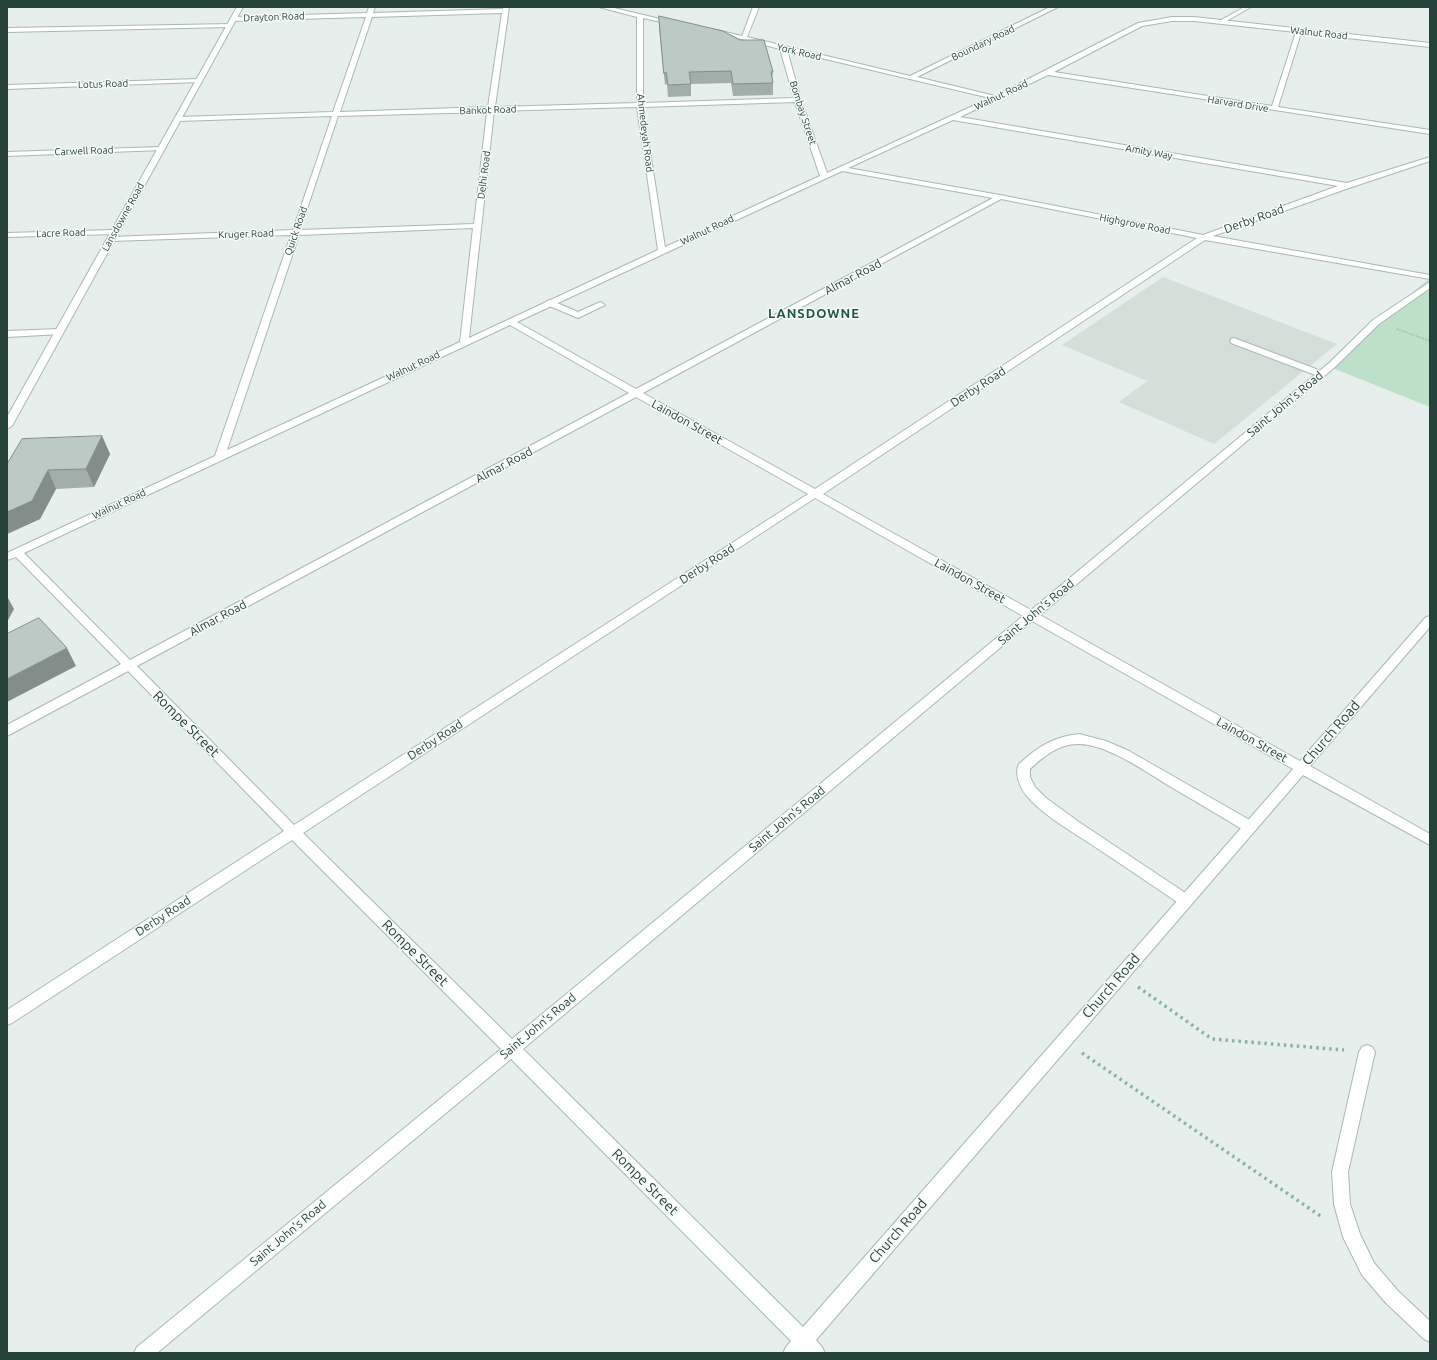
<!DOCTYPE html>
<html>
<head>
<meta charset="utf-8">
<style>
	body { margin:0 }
	#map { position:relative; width:1437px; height:1360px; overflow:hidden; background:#e6efeb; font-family:Ubuntu,sans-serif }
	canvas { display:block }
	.frame { position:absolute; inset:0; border:8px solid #24423a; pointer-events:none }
</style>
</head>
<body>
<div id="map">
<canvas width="1437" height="1360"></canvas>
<div class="frame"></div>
</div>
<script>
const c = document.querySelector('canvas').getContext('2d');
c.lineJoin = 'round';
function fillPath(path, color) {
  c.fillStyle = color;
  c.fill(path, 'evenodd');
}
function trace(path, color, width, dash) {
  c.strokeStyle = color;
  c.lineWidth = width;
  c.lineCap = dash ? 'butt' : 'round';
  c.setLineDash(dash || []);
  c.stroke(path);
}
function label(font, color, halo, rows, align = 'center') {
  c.font = font + ' Ubuntu,sans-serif';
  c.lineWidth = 3;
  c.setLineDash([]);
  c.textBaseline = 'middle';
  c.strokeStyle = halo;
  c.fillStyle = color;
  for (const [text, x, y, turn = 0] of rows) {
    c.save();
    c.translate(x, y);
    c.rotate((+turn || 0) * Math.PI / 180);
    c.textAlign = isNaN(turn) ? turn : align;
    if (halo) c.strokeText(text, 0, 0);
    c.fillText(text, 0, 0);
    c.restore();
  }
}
const built = new Path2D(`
	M1163 277 1337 344 1214 444 1119 402 1147 381 1062 345Z`);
const green = new Path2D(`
	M1430 278V407L1325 365Z`);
const pathFar1 = new Path2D(`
	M1397 329 1430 341`);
const path = new Path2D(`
	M1138 987 1212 1039 1344 1050
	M1082 1053 1322 1217`);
const service = new Path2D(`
	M1244 7H1251L1223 23 1218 22Z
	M550 300 578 312 598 303 601 302 605 305 578 318 547 305 546 303 547 301Z
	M1234 338 1324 372 1326 374 1321 377 1318 376 1231 343 1230 341 1231 339Z
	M1079 734 1106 741 1129 751 1255 823 1257 827 1255 831 1250 832 1245 831C1221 816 1196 802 1171 787 1146 772 1108 744 1078 744 1059 744 1044 756 1030 769V777L1035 787 1046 798 1079 822 1190 896 1192 900 1190 904 1185 906 1180 904C1149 883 1118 862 1086 841 1066 828 1042 814 1026 795 1020 787 1014 773 1019 764 1037 747 1055 736 1079 734Z
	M1367 1045 1372 1047 1375 1052 1348 1172 1350 1204 1360 1234 1374 1263 1398 1291 1430 1321V1342L1424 1339 1386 1303 1362 1275 1343 1237 1334 1204 1332 1172 1359 1052 1362 1047Z`);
const minor = new Path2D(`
	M369 7H375L373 13 503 9V7H509L495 107 637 103V17L599 7H610L677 23 674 25 643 18V103L794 98 780 49 714 32 717 30 742 36 753 7H759L747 37 910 76 1050 7H1058L917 77 995 96 1138 23 1172 17H1194L1430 43V47L1301 33 1278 107 1430 130V134L1048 75 960 117 1347 183 1430 157V161L1349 188 1213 236 1430 275V279L1205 240 823 494 1031 610 1329 363 1373 320 1430 282V288L1379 324 1335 367 1040 615 1300 761 1426 617 1430 616V627L1310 766 1430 834V845L1303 775 816 1340 822 1347 825 1353H783L786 1347 791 1341 511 1059 157 1353H134L137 1347 501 1049 292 840 12 1023 7 1025V1010L284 831 128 671 7 736V725L121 664 16 557 7 560V553L215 456 291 235 111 241 107 239 111 237 293 230 332 116 178 121 175 119 178 117 333 112 366 17 233 21 230 19 233 17 367 13ZM502 13 488 107 340 112 372 17ZM1172 21H1194L1296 32 1272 106 1054 72 1142 26ZM787 50 990 98 827 173 801 100ZM795 102 820 176 665 247 643 107ZM637 107 658 250 469 338 494 111ZM487 112 474 224 300 230 338 116ZM953 120 1338 186 1203 235 1000 195 848 168ZM842 171 993 198 636 389 517 322ZM1001 199 1197 238 815 489 643 393ZM473 228 460 342 227 450 299 235ZM510 325 629 393 130 660 24 553ZM636 397 808 494 294 825 137 666ZM815 498 1023 616 512 1039 303 833ZM1032 621 1293 769 803 1327 523 1049Z
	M232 24 233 25 230 27 7 32V28Z
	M198 79 201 81 200 82 7 89V85Z
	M160 147 164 149 162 150 7 156V152Z
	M114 230 118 232 117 234 7 237V233Z
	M59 329 62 330 63 332 62 334 7 337V331Z`);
const tertiary = new Path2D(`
	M237 7H243L12 426 7 429V417Z`);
const wall = new Path2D(`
	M659 16 773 72 772 79 773 83V95L733 96 731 83 691 84V96L668 97 667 84 665 85 659 27Z
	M102 436 110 454 94 487 56 489 40 519 7 534V464Z`);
const shadedWall = new Path2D(`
	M102 436 110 454 94 487 86 469Z
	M48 470 56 489 40 519 7 534V512Z
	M7 596 14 609 7 622Z
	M67 648 76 666 7 702V679Z`);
const building = new Path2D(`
	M659 16 723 31 740 40H764L773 72H771L773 83 733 84 731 71 689 72 691 84 668 85 666 72 664 73Z
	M102 436 86 469 48 470 32 501 7 512V464L22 439Z
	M39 618 67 648 7 679V634Z`);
const farStreetnames = [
	["Drayton Road",274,17,-2],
	["Walnut Road",1319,33,6],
	["Boundary Road",983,43,-26],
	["York Road",799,52,13],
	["Lotus Road",103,84,-2],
	["Walnut Road",1001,95,-25],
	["Harvard Drive",1238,104,9],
	["Bankot Road",488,110,-2],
	["Bombay Street",803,113,72],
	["Ahmedeyah Road",645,133,83],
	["Carwell Road",84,151,-2],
	["Amity Way",1149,152,10],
	["Delhi Road",484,175,-83],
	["Lansdowne Road",123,217,-61],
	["Highgrove Road",1135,224,11],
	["Walnut Road",707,230,-25],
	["Quick Road",296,231,-71],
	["Lacre Road",61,233,-2],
	["Kruger Road",246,234,-2],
	["Walnut Road",413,366,-25],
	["Walnut Road",119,504,-25]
];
const streetNames = [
	["Derby Road",1254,219,-20],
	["Almar Road",853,277,-28],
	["Derby Road",978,387,-33],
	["Saint John's Road",1285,404,-40],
	["Laindon Street",687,422,29],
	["Almar Road",504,465,-28],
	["Derby Road",707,564,-33],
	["Laindon Street",970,581,29],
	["Saint John's Road",1036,612,-40],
	["Almar Road",218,618,-28],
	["Derby Road",435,740,-33],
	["Laindon Street",1252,740,29],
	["Saint John's Road",787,819,-40],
	["Derby Road",163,916,-33],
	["Saint John's Road",538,1026,-40],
	["Saint John's Road",288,1233,-40]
];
const farDistrictnames = [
	["LANSDOWNE",814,314]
];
const nearStreetnames = [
	["Rompe Street",186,724,45],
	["Church Road",1331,733,-49],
	["Rompe Street",415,953,45],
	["Church Road",1111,986,-49],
	["Rompe Street",645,1182,45],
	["Church Road",898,1231,-49]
];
fillPath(built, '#d4dfda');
fillPath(green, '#bfe0c8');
trace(service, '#a8b8b2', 2);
trace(minor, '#a8b8b2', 2);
trace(tertiary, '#a8b8b2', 2);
trace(pathFar1, '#86b3a5', 1.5, [1, 1.5]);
trace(path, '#86b3a5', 3.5, [2.5, 4]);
fillPath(service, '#fff');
fillPath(minor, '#fff');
fillPath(tertiary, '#fff');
fillPath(wall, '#a1aea9');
fillPath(shadedWall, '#838d89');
fillPath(building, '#bbcac4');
trace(building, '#838d89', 1);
label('10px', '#24423a', '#f7fbf9', farStreetnames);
label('12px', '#24423a', '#f7fbf9', streetNames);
c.letterSpacing = '1px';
label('bold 13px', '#1f5548', '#f7fbf9', farDistrictnames);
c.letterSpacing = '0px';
label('14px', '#24423a', '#f7fbf9', nearStreetnames);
</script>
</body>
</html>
